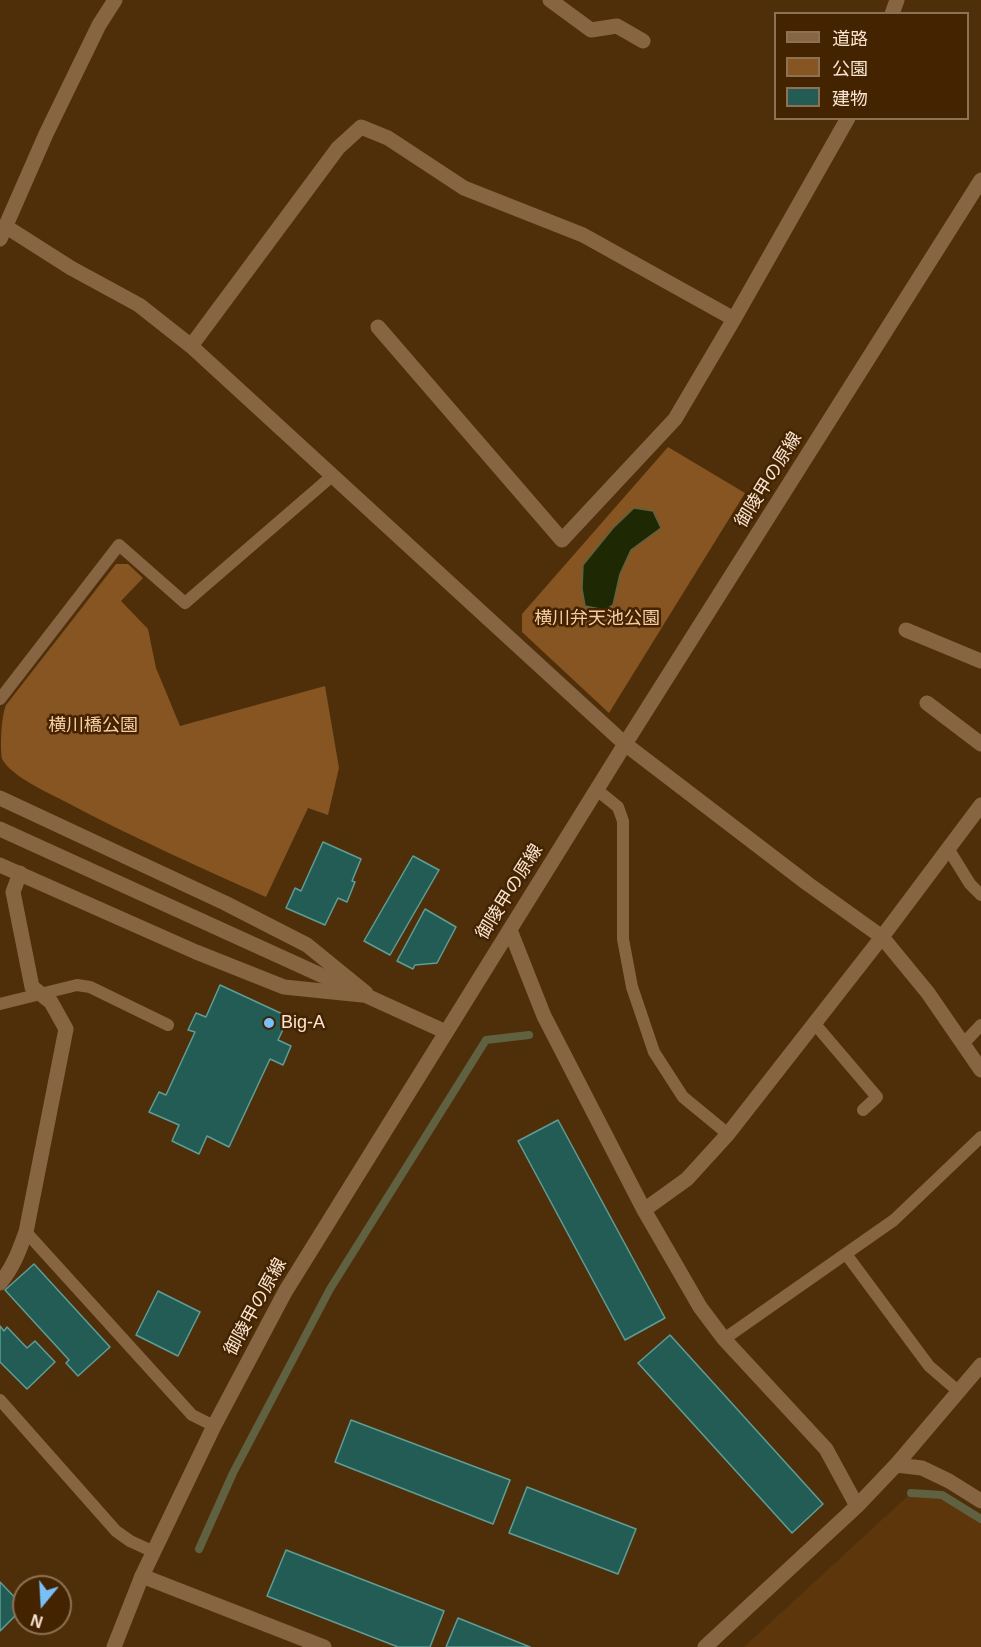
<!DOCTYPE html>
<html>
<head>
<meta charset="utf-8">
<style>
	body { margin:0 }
	#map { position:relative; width:981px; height:1647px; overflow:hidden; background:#4f2f0a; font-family:Helvetica,"Noto Sans JP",sans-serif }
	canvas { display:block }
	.legend { position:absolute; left:774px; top:12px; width:195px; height:108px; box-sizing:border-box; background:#442400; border:2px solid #8d7154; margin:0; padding:8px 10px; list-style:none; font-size:18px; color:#fae5d2 }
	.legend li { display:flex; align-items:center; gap:12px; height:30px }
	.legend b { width:30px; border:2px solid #8d7154 }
	.north { position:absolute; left:12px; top:1575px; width:60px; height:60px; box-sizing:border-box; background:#442400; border:2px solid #8d7154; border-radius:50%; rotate:198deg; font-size:16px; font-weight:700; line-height:24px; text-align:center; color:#fae5d2 }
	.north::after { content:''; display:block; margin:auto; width:21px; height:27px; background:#79bff8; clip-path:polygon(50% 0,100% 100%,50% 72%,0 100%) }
</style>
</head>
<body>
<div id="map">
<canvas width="981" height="1647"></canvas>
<ul class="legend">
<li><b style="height:8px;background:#886542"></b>道路</li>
<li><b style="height:16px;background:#865521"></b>公園</li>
<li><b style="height:16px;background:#235c55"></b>建物</li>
</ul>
<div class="north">N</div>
</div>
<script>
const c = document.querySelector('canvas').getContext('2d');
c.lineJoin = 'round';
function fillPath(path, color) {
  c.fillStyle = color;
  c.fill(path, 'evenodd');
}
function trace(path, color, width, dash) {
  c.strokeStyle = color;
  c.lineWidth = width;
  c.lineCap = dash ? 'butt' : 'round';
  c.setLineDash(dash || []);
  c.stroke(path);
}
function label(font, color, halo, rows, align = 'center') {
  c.font = font + ' Helvetica,"Noto Sans JP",sans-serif';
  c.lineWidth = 5;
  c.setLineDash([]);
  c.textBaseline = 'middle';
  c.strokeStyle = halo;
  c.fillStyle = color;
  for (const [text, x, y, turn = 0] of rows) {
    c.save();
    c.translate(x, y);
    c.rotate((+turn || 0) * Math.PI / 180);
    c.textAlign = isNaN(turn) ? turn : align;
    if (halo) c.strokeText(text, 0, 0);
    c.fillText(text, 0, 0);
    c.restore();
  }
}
const built = new Path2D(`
	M911 1493 942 1495 981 1519V1647H744Z`);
const green = new Path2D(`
	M668 447 745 493 609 713 522 632V614Z
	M116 564H128L143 578 121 601 148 629 156 668 180 726 325 686 339 768 328 815 308 808 266 897C199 867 132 837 66 802 49 793 12 777 2 759 0 746 1 718 6 705Z`);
const water = new Path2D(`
	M634 508 653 511 661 528 631 550 620 574 613 605 605 610 585 606 582 589 583 565 613 528Z`);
const stream = new Path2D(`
	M911 1493 942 1495 981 1519
	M199 1549 233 1473 330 1289 486 1040 529 1035`);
const building = new Path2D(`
	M323 842 361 859 352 881 355 882 347 902 338 898 325 925 286 908 295 888 301 891Z
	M413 856 439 870 390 955 364 941Z
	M425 909 456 927 437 963 415 965 413 969 397 961Z
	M220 985 289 1017 278 1040 291 1046 283 1065 270 1059 229 1147 207 1136 199 1154 172 1141 179 1125 149 1112 159 1092 166 1095 195 1032 188 1030 196 1013 206 1017Z
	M558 1120 665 1318 625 1340 518 1141Z
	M34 1264 110 1347 78 1376 66 1363 69 1360 5 1290Z
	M158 1291 200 1312 178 1356 136 1335Z
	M0 1326 4 1331 7 1327 27 1348 35 1341 55 1362 27 1389 0 1362Z
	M670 1335 823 1504 792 1533 638 1363Z
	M351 1420 510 1480 493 1524 335 1462Z
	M527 1487 636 1529 618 1574 509 1533Z
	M286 1550 444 1611 430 1647H398L267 1596Z
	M0 1582 24 1607 0 1631Z
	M458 1618 530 1647H446Z`);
const service = new Path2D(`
	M0 699 119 545 185 603 332 476
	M597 790 618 807 623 821V939L632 987 654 1052 683 1097 728 1134
	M949 850 970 884 981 895
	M0 1004 77 985 90 987 168 1025
	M814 1023 877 1097 863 1110
	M963 1044 981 1025
	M26 1232 192 1415 214 1426
	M846 1254 929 1366 958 1391
	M724 1339 894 1220 981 1137
	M0 1400 116 1531 130 1541 154 1552`);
const minor = new Path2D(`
	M550 0 591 30 617 26 643 41
	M892 14 897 0
	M5 226 71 268 139 305 191 346 625 744 808 884 882 937 928 993 981 1070
	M0 239 46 134 99 25 115 0
	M378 327 562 540 675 419 734 319 848 118
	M191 346 338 148 361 127 388 138 464 188 583 235 734 319
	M906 630 981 661
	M927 703 981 744
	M0 798 225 903 307 945 366 993
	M0 865 196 952 284 987 362 995
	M510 930 544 1016 644 1210 700 1307 724 1339 826 1449 857 1506
	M644 1210 687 1179 728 1134 882 937 981 805
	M0 1283C13 1268 19 1251 26 1232L66 1029 51 1002 32 987 13 892 20 873
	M896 1465 922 1468 949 1481 981 1501
	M142 1576 324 1647
	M705 1647 857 1506 896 1465 981 1365`);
const tertiary = new Path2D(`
	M0 829 446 1032
	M114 1647 142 1576 176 1505 214 1426 285 1292 625 744 981 180`);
const markers = [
	[269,1023,6,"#79bff8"]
];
const streetNames = [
	["御陵甲の原線",769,480,-58],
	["御陵甲の原線",510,892,-58],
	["御陵甲の原線",256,1307,-61]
];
const parkNames = [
	["横川弁天池公園",597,619],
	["横川橋公園",93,726]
];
const poiNames = [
	["Big-A",281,1023]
];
fillPath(built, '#5d370b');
fillPath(green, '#865521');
fillPath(water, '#1e2903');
trace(water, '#606141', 1.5);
trace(stream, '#606141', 8);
fillPath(building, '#235c55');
trace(building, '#5e9e96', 1.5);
trace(service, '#886542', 12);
trace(minor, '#886542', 15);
trace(tertiary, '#886542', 15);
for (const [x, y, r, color] of markers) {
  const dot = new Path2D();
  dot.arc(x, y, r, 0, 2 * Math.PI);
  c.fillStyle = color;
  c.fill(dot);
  trace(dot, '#442400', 2);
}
label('18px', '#fae5d2', '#442400', streetNames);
label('18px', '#f8cda4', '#442400', parkNames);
label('18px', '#fae5d2', '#442400', poiNames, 'left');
</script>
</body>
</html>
